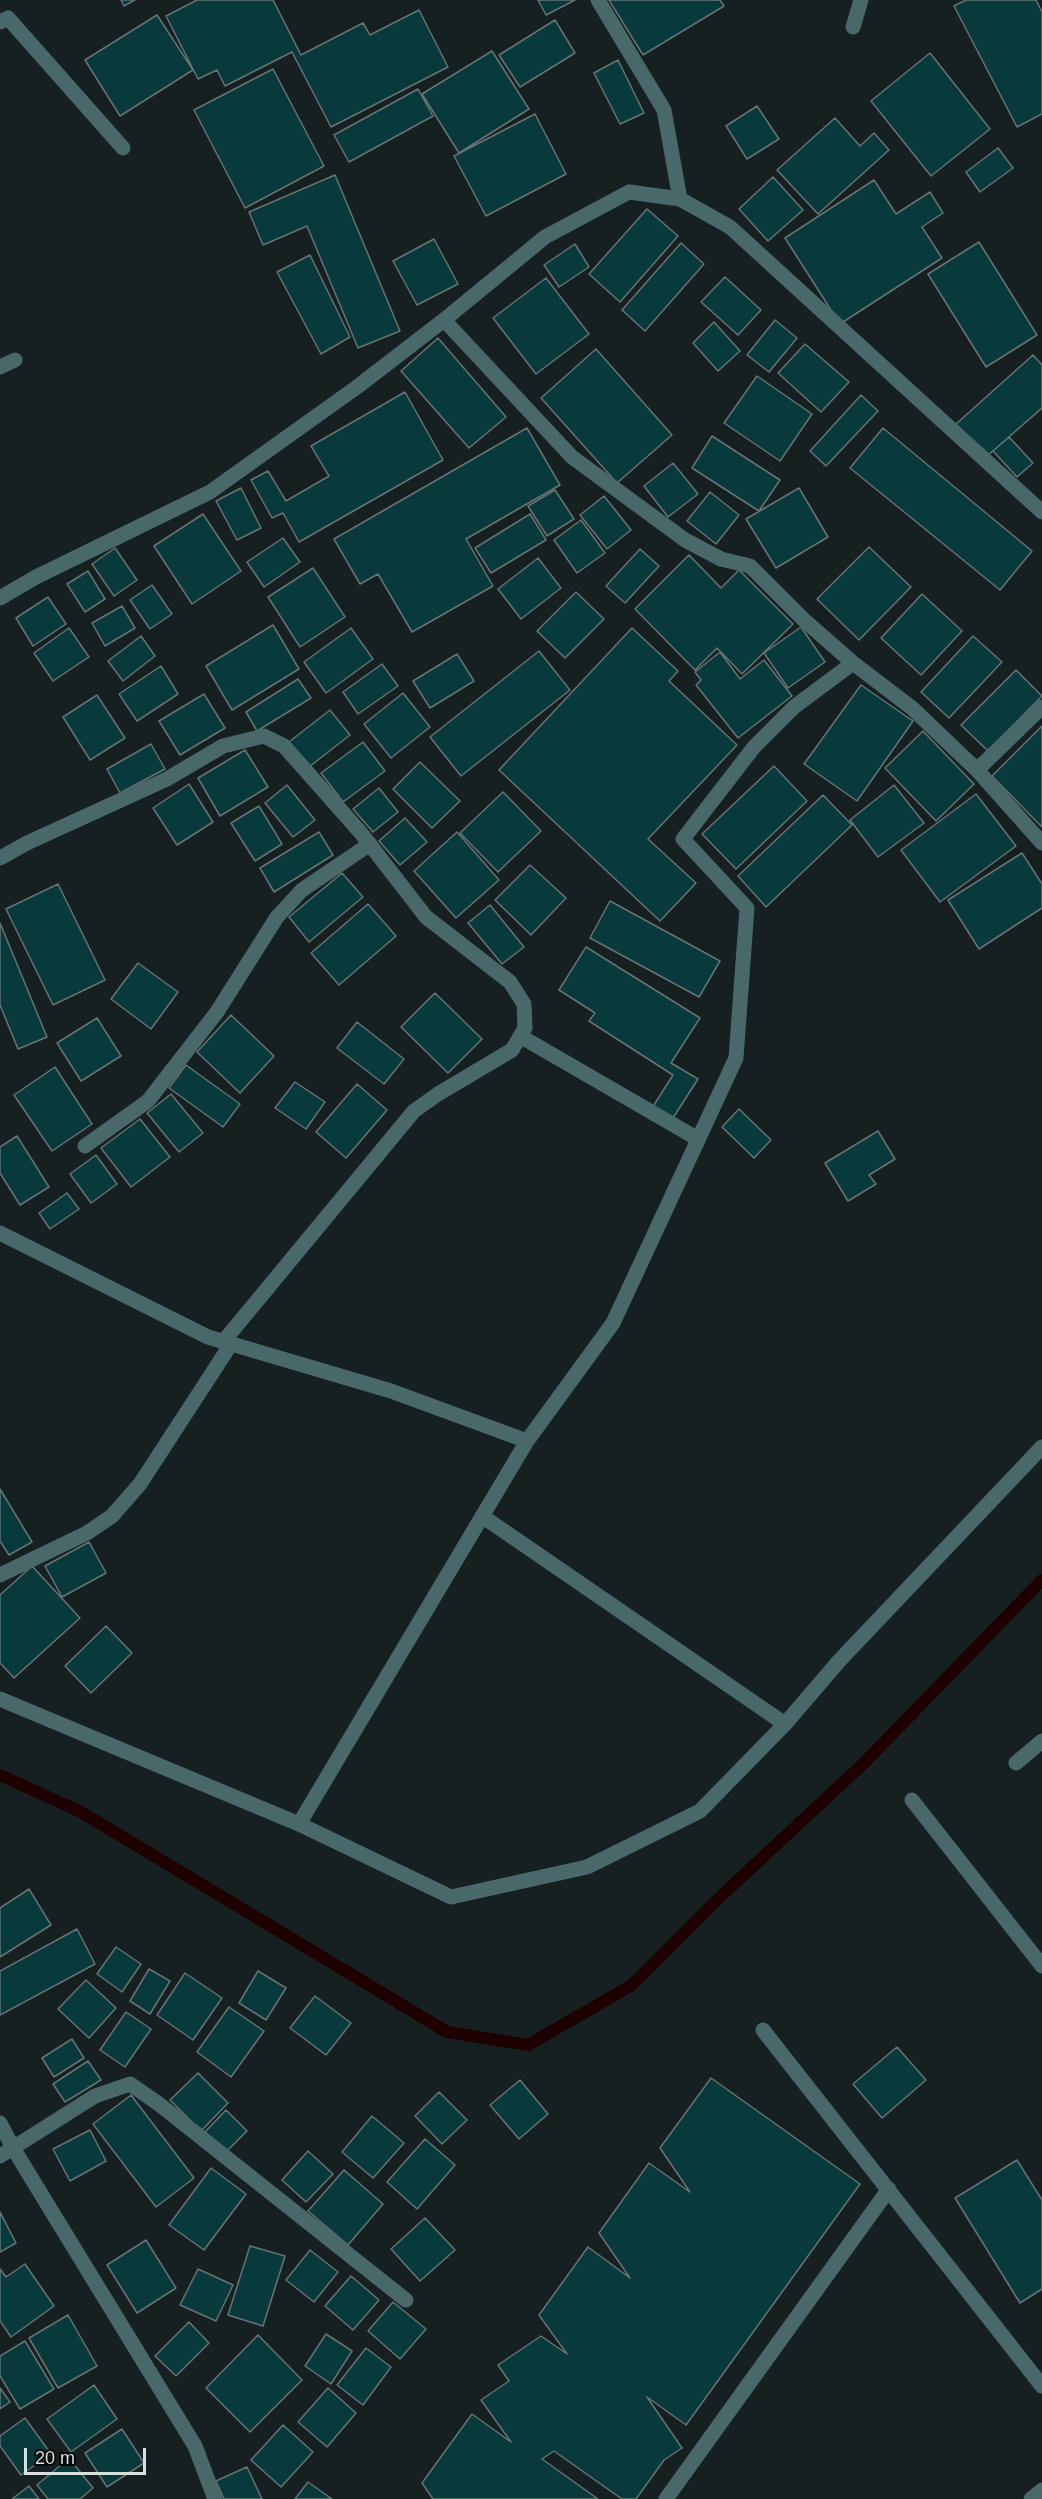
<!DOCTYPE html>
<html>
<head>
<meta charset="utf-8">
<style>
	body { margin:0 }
	#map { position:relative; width:1042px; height:2499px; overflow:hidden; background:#162021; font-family:Helvetica,sans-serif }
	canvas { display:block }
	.scale { position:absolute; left:24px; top:2448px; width:122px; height:27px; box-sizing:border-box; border:3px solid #d8dfdf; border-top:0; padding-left:8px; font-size:18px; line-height:21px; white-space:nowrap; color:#d8dfdf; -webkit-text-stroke:4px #050909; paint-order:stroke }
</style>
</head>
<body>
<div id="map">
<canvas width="1042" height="2499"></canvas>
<div class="scale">20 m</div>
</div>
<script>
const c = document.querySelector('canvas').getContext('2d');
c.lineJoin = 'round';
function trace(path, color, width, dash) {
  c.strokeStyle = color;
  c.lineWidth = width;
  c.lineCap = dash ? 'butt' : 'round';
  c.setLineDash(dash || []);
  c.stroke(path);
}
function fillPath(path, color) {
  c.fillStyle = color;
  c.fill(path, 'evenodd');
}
const stream = new Path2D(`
	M0 1775 81 1812 447 2032 528 2045 632 1985 720 1897 864 1763 1042 1580`);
const building = new Path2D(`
	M121 0H135L124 6Z
	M197 0H273L301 55 363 23 370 35 419 10 448 67 331 127 292 52 225 86 217 70 198 79 166 16Z
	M538 0H575L546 15Z
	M609 0H720L724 6 643 55Z
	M966 0H1036L1042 12V114L1017 127 954 6Z
	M157 15 193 70 120 116 85 60Z
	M555 20 575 53 520 87 499 55Z
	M492 51 529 109 459 153 422 94Z
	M930 53 990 129 931 176 871 101Z
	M618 60 644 113 620 124 594 73Z
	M273 69 324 166 245 208 194 110Z
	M418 89 433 116 349 162 334 135Z
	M757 106 779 139 747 159 726 126Z
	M535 114 566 174 486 216 454 156Z
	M835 118 860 146 874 133 889 150 818 214 777 170Z
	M998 148 1013 168 980 192 966 172Z
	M335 175 400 331 358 348 307 226 263 245 249 212Z
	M773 177 803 210 768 241 739 209Z
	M874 180 896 214 930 192 943 213 922 227 942 258 840 324 785 238Z
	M647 209 678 236 620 302 589 274Z
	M434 239 458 284 417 305 393 261Z
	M979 242 1037 335 986 367 928 274Z
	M681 243 704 264 645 331 622 310Z
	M575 244 589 267 559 287 544 265Z
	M310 255 350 337 321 354 277 272Z
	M725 277 761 310 738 335 701 302Z
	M546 278 589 334 536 374 493 318Z
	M775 320 797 338 769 372 747 355Z
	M714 322 740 351 718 371 693 343Z
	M438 338 506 417 469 448 401 371Z
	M805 344 849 382 821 412 778 373Z
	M596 349 672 435 617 483 541 398Z
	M1033 355 1042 365V408L986 457 956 424Z
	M757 376 812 414 780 461 724 423Z
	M405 392 443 460 299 542 283 513 272 518 251 480 268 471 286 501 329 476 311 446Z
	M861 395 878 411 826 466 810 451Z
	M527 428 560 485 466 539 493 586 412 632 378 574 360 584 334 539Z
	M883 428 1032 551 1000 590 850 468Z
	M712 436 780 480 759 511 692 468Z
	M1009 437 1033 463 1017 477 993 451Z
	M673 463 698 494 668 517 644 486Z
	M241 488 261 528 237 540 216 501Z
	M799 488 828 537 776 568 746 519Z
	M555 490 574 519 547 536 528 506Z
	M710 492 739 515 716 544 687 521Z
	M604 496 631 530 607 549 580 515Z
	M203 514 241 571 192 604 154 546Z
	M530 514 546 540 491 573 475 548Z
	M581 520 605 553 577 573 554 540Z
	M283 538 300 562 264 587 247 562Z
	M869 547 911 587 859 640 817 599Z
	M115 548 137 580 114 596 92 564Z
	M640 549 659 566 625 603 606 586Z
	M689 555 721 588 739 570 793 624 742 674 717 648 695 670 635 609Z
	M538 558 561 588 521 619 498 589Z
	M313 568 345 617 300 647 268 597Z
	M88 571 105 599 85 612 67 584Z
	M152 585 172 614 150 629 130 600Z
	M576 592 604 619 565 658 537 631Z
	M922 594 962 631 921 675 881 638Z
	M48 597 66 624 33 646 16 618Z
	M122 606 135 628 105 646 92 623Z
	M273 625 299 669 232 710 206 666Z
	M801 627 825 662 788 688 764 653Z
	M69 628 89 657 53 681 34 653Z
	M351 628 373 659 326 693 304 662Z
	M632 628 678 671 669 681 737 745 648 839 696 883 660 921 499 770Z
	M141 636 155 656 123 681 108 661Z
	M973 636 1002 662 949 718 921 692Z
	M539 651 570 690 461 776 430 737Z
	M720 652 740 679 764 660 792 696 738 738 696 685 701 680 695 672Z
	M457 654 474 681 430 708 413 681Z
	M382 664 398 686 358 714 343 692Z
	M161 666 178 694 137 721 119 694Z
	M1016 670 1042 696 988 751 961 725Z
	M298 679 311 698 257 731 246 712Z
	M861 685 913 721 857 801 804 764Z
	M403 693 430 727 391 758 364 724Z
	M204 694 225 728 180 755 159 721Z
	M97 695 125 738 90 760 63 717Z
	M330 710 350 735 309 767 289 742Z
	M1042 726V827L992 776Z
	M923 731 974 784 936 821 885 768Z
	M363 742 385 771 343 802 321 773Z
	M151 744 165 769 120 793 107 769Z
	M245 750 268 787 220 816 198 778Z
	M420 762 460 801 432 828 393 789Z
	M774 766 807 801 736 869 702 834Z
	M189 784 213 822 177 845 153 808Z
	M287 785 315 820 293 837 265 803Z
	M894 785 924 823 878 857 850 820Z
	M379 788 398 812 373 832 353 809Z
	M503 792 541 831 498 872 460 833Z
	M976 794 1016 846 940 902 901 850Z
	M823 795 852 825 766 907 738 876Z
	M259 806 282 844 255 861 231 823Z
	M405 818 427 842 400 865 379 841Z
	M319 832 333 855 274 892 260 868Z
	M457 832 499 880 456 918 414 871Z
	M1022 853 1042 884V908L979 949 948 900Z
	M530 865 566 898 531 935 495 900Z
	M342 873 363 897 309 942 289 917Z
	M58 884 105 980 53 1005 6 909Z
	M610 901 720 961 699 997 590 938Z
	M368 904 396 936 339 985 311 953Z
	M490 905 524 947 502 964 468 923Z
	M0 923 47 1037 18 1049 0 1005Z
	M586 947 700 1018 671 1063 698 1079 671 1121 652 1108 673 1075 589 1021 595 1013 559 990Z
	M138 963 178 992 151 1029 111 999Z
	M435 993 482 1039 448 1073 401 1027Z
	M231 1015 274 1056 240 1093 197 1052Z
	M97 1018 121 1056 81 1081 57 1043Z
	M357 1022 404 1059 384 1084 337 1048Z
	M186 1065 240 1104 223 1127 169 1088Z
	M55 1067 92 1124 52 1151 14 1095Z
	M295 1082 325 1102 306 1129 275 1108Z
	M357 1084 387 1110 346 1158 316 1132Z
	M171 1094 203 1133 179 1152 147 1113Z
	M739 1109 771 1140 754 1158 722 1127Z
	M140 1119 170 1157 131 1187 101 1148Z
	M878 1131 895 1159 869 1175 876 1184 848 1201 825 1163Z
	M17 1136 49 1187 20 1205 0 1173V1147Z
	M96 1155 117 1184 91 1203 70 1174Z
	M67 1193 79 1209 50 1229 39 1213Z
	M0 1489 32 1542 9 1555 0 1541Z
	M89 1542 106 1573 62 1597 45 1566Z
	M32 1566 80 1618 14 1678 0 1663V1595Z
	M106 1626 132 1653 91 1693 65 1666Z
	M29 1889 51 1925 0 1957V1908Z
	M77 1929 95 1964 0 2015V1971Z
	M116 1947 141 1964 122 1992 97 1974Z
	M149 1969 170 1981 150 2014 130 2001Z
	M258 1971 286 1988 266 2020 239 2003Z
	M185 1973 222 1998 193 2040 157 2015Z
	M86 1980 116 2008 89 2038 58 2009Z
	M315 1996 351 2023 326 2055 290 2028Z
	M229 2007 264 2031 231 2077 197 2052Z
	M126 2012 151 2029 125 2067 100 2050Z
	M72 2039 84 2058 54 2077 42 2058Z
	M897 2047 926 2080 882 2118 853 2084Z
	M88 2061 101 2080 65 2102 53 2084Z
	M198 2073 228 2103 201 2131 170 2100Z
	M711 2078 860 2184 686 2425 647 2397 682 2448 664 2460 636 2499H622L554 2451 542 2459 598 2499H433L422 2483 472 2414 511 2442 481 2400 509 2381 498 2365 541 2336 567 2354 539 2315 588 2247 630 2278 599 2233 649 2163 690 2192 660 2148Z
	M520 2080 548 2114 519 2139 490 2105Z
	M439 2092 467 2120 442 2144 415 2116Z
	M131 2095 194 2178 156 2207 93 2124Z
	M226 2110 247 2131 225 2153 204 2133Z
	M372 2116 404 2143 373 2178 342 2152Z
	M90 2130 106 2161 70 2181 53 2149Z
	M425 2139 455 2165 417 2209 387 2182Z
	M308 2151 333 2174 306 2202 282 2180Z
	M1017 2160 1042 2200V2289L1020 2303 955 2198Z
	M211 2168 246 2194 204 2250 169 2225Z
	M344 2170 383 2204 348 2245 308 2211Z
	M0 2212 16 2243 0 2252Z
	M425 2218 455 2250 420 2281 391 2249Z
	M146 2240 176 2288 137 2313 107 2265Z
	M250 2246 285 2256 263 2326 228 2315Z
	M310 2250 338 2272 314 2302 286 2280Z
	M25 2264 54 2306 11 2337 0 2321V2269L6 2277Z
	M198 2269 233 2285 216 2321 180 2305Z
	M351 2276 379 2300 353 2330 325 2306Z
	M393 2302 426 2329 400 2359 368 2331Z
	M68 2315 97 2366 58 2388 29 2338Z
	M189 2322 209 2343 176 2376 155 2356Z
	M326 2334 352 2351 331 2384 305 2366Z
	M258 2335 302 2380 250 2432 206 2388Z
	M25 2341 54 2389 20 2409 0 2376V2356Z
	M366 2348 391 2367 363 2405 337 2385Z
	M94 2385 117 2419 71 2452 47 2419Z
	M0 2388 10 2402 0 2409Z
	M328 2388 356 2413 327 2447 298 2422Z
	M25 2418 51 2454 21 2475 0 2446V2436Z
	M283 2425 313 2452 281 2487 251 2460Z
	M122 2429 144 2463 107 2487 85 2453Z
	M69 2458 93 2488 80 2499H48L37 2485Z
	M247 2467 262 2499H224L216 2481Z
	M308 2482 332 2499H295Z
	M29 2486 39 2499H12Z`);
const minor = new Path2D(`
	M598 0 664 110 680 199
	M0 22 8 18 123 148
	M853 27 861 0
	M444 320 572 457 685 540 721 559 750 566 804 620 853 663 912 708 977 770 1042 707
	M0 367 15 360
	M977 770 1042 843
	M0 858 27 843 167 779 223 746 264 736 284 746 361 833 426 917 510 982 524 1004 525 1028 512 1050 438 1094 414 1111 223 1342
	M520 1036 698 1139
	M85 1146 148 1101 217 1012 277 917 302 890 370 844
	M0 1233 208 1337 391 1391 527 1441
	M482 1516 785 1724
	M0 1575 87 1533 112 1516 140 1484 231 1344
	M0 1699 299 1824 451 1897 587 1867 700 1811 785 1724 839 1661 1042 1447
	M1016 1763 1042 1741
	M912 1800 1042 1966
	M299 1824 527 1441 613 1323 736 1058 747 908 683 839 754 747 794 707 853 663
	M763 2030 1042 2386
	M0 2156 95 2096 130 2084 159 2104 406 2300
	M666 2499 889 2189
	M1031 2499 1042 2490`);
const tertiary = new Path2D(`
	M0 598 36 577 210 492 357 387 444 320 545 237 629 192 680 199 730 227 1042 512
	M0 2123 13 2148 195 2446 215 2499`);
trace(stream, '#1e0000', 12);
fillPath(building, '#083a3c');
trace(building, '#687374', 1.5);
trace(minor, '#48686a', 15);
trace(tertiary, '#48686a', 15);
</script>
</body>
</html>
